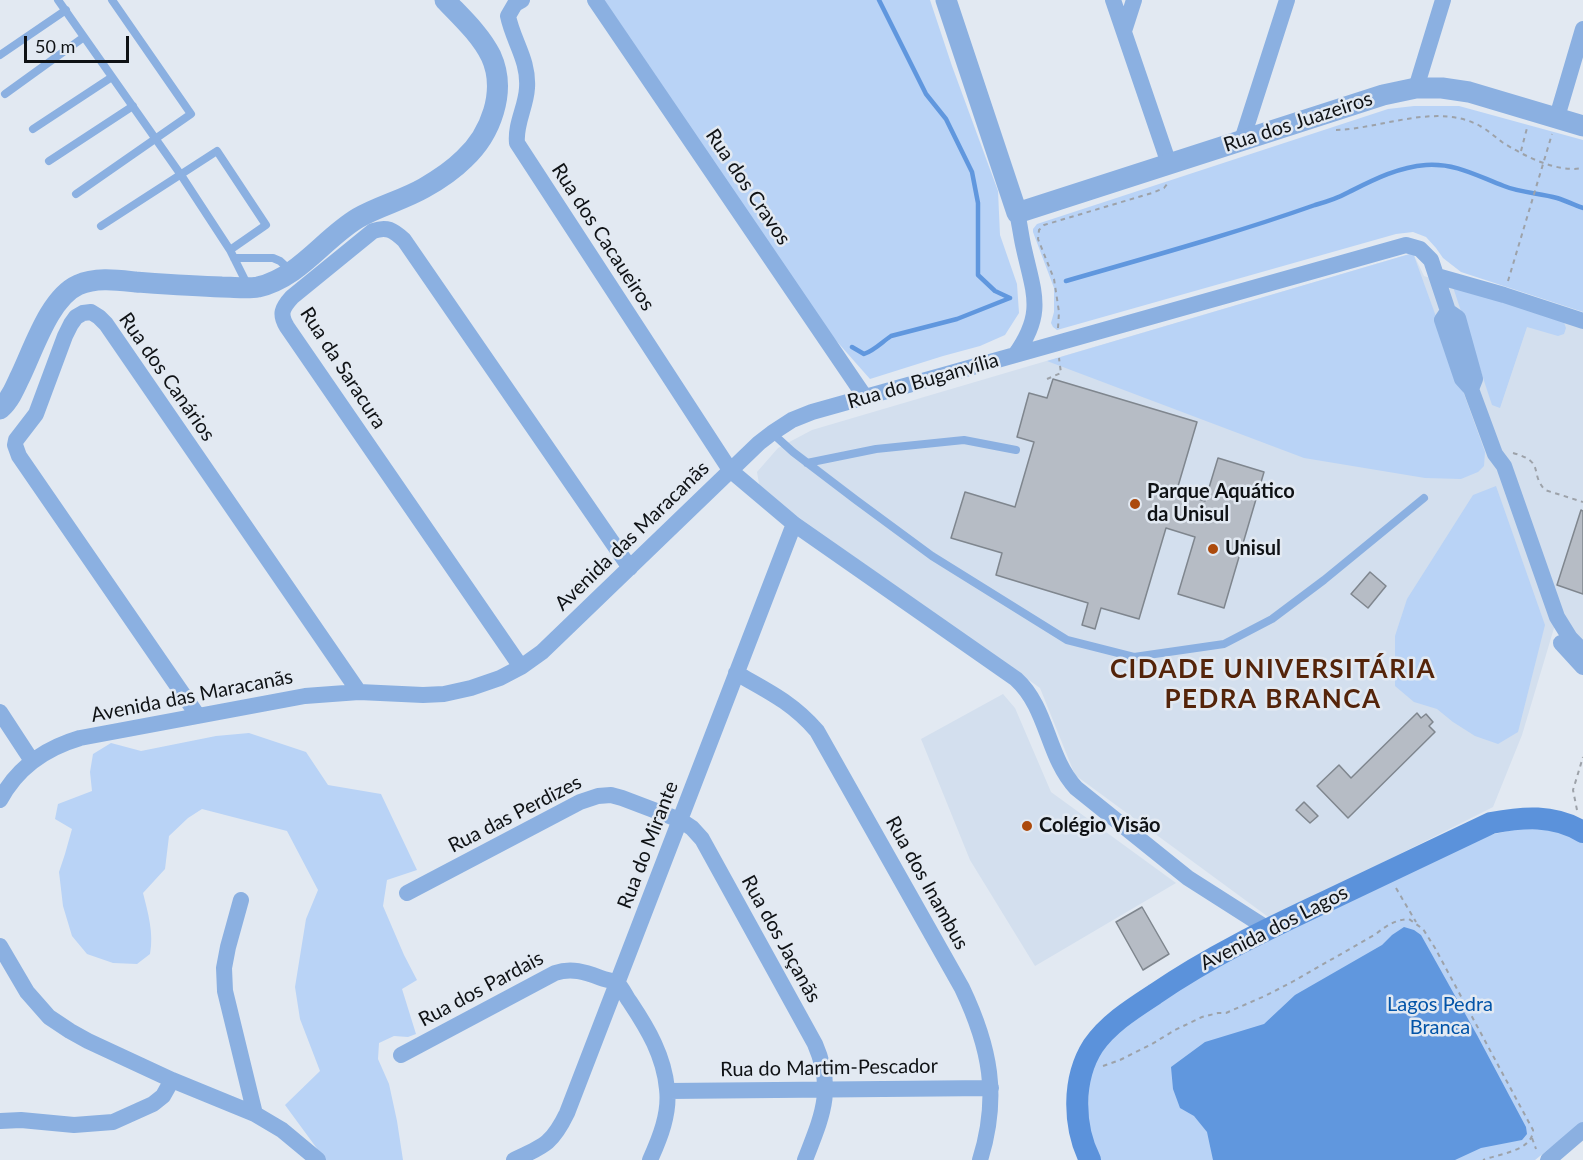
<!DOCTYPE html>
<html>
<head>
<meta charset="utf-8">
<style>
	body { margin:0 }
	#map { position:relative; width:1583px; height:1160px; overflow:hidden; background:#e2e9f2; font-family:Lato,sans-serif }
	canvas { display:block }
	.scale { position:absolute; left:24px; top:36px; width:105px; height:27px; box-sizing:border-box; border:3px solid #0f1215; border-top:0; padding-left:8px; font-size:18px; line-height:21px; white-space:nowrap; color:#0f1215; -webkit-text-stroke:4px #e2e9f2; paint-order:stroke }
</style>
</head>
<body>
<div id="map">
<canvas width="1583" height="1160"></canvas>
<div class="scale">50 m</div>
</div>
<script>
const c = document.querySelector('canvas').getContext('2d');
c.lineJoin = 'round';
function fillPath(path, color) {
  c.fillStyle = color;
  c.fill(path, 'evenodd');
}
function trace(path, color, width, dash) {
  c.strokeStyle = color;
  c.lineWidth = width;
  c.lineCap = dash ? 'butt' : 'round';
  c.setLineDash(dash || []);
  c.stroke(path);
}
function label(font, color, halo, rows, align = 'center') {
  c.font = font + ' Lato,sans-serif';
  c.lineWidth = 5;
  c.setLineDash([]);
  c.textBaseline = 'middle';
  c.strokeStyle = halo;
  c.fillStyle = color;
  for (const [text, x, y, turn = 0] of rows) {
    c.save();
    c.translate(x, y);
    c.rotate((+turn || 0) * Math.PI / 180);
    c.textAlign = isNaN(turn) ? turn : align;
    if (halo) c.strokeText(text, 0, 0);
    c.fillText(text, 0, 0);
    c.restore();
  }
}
const built = new Path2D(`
	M1413 253 1424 276 1583 326V645L1560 608 1522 735 1493 807 1271 919 1075 775 1040 688 760 490 757 472 778 448 812 430Z
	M1003 694 1015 708 1051 792 1176 883 1035 966 970 860 921 739Z`);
const green = new Path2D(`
	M604 0H930L952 66 998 191 1000 235 1017 284 1019 313 1005 335 980 346 943 356 870 379 832 336Z
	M1414 106H1459L1583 140V312L1461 272 1443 258 1436 248 1426 237 1413 232 1396 234 1057 330 1053 327 1051 323 1054 312V288L1033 232V229L1037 224 1388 109Z
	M1413 253 1485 452 1484 466 1478 472 1461 479 1425 478 1304 458 1047 361Z
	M1453 287 1563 320 1566 328 1564 334 1558 336 1527 327 1500 408 1492 405Z
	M1496 486 1545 625 1518 732 1498 744 1475 736 1453 722 1437 709 1414 702 1395 686V636L1407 599 1473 495Z
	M249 733 306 752 328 785 381 794 417 870 387 880 383 906 404 955 417 980 402 989 416 1034 408 1037 394 1036 379 1043 378 1059 389 1084 397 1121 403 1160H324L321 1154 285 1105 320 1071 300 1019 295 987 306 919 318 890 287 831 202 809 188 818 169 836 165 869 143 893C148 913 154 933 150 954L137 964 113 963 87 954 72 936 63 906 59 872 65 854 72 829 55 819 58 804 92 791 90 772 93 754 111 743 141 751 216 736Z
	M1537 828 1558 831 1583 842V1122L1535 1160H1098L1087 1123 1090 1071 1104 1045 1145 1010 1262 940 1490 835 1517 829Z`);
const water = new Path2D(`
	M1404 927 1414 930 1421 935 1477 1035 1526 1127 1527 1134 1522 1140 1481 1148 1455 1160H1213L1207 1132 1194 1116 1180 1108 1173 1089 1171 1067 1205 1042 1264 1024 1295 995 1382 945 1392 935Z`);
const stream = new Path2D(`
	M879 0 926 94 946 119 972 172 978 203V275L995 291 1010 298
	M1066 281C1149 257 1233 234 1315 205 1326 202 1338 198 1349 192 1373 180 1398 167 1426 165 1456 163 1477 176 1504 186 1521 193 1540 193 1557 198 1566 201 1575 205 1583 208
	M852 347 864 354C875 350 882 342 891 336L957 319 1010 298`);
const building = new Path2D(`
	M1053 379 1197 422 1176 493 1205 501 1218 458 1264 472 1224 608 1178 594 1195 537 1166 528 1139 619 1101 608 1095 629 1082 625 1088 603 996 575 1002 553 951 538 965 492 1015 507 1034 442 1017 437 1029 393 1047 398Z
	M1581 510 1583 511V594L1557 585Z
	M1370 572 1386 586 1368 608 1351 594Z
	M1417 713 1421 718 1426 714 1433 722 1429 726 1435 732 1348 818 1317 786 1339 765 1351 778Z
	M1304 802 1318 816 1310 823 1296 810Z
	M1142 907 1169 954 1143 970 1116 922Z`);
const path = new Path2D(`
	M1336 130C1381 129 1437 102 1480 126 1488 130 1495 137 1502 142 1524 156 1557 173 1583 168
	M1521 151 1527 128
	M1508 281 1552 134
	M1058 328 1059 312 1054 279 1038 239 1039 230 1044 225 1152 193 1164 188 1168 183
	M1047 379 1061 373 1059 358
	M1513 453C1546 462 1529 473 1545 490L1583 502
	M1577 810 1573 790 1583 757
	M1396 888 1416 922
	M1103 1066 1120 1060 1152 1044 1175 1030 1202 1017 1218 1013H1226L1267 995 1292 982 1376 934C1387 925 1395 920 1409 919L1423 929 1435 948 1533 1130C1533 1151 1498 1154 1483 1160
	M1532 1138 1536 1149`);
const service = new Path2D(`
	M58 0 181 175 230 250 249 288
	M0 55 66 10
	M5 94 84 37
	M33 129 112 77
	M49 161 133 106
	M76 194 191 114 112 0
	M101 226 217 151 266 225 230 250
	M234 258H273L280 261 292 272
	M772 433 793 452 856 500 932 556 1067 640 1134 657 1224 644 1272 619 1324 580 1424 498
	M807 463 876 449 964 440 1016 450`);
const minor = new Path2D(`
	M522 0 515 4 508 16C513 41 529 60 527 88 526 107 515 124 517 143L730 470 794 524 1016 679C1048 708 1047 757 1076 788L1188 878 1268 929
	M595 0 865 397
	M1113 0 1169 164
	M1124 31 1134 0
	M1416 88 1443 0
	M1557 117 1583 29
	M1242 140 1287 0
	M1437 276 1504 295 1583 321
	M1448 311 1442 320 1462 379 1471 389 1495 454 1504 466 1557 617 1570 638 1583 651
	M1015 355 1406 245 1420 249 1431 260 1448 311 1458 318 1475 379 1471 389
	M1561 643 1583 667
	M521 667 287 327C279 314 282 308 292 297L373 231C387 226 393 230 404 240L630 568
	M736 673C768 691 793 703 817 731L962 988C990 1047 1000 1096 980 1160
	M0 712 32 761
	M198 716 19 456 15 445 16 440 36 414 65 336 71 324 76 317 83 313 91 312 99 317 106 324 359 692
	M0 800C17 768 46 748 80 738L305 696 359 692 423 695 444 694 471 688 500 678 521 667 542 652 759 443 772 433 792 420 812 412 1015 355C1045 313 1034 294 1024 249 1021 237 1020 225 1017 213
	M407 893 580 802 598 796 611 795 622 798 680 820 692 828 702 839 815 1044C835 1090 822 1116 805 1160
	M241 900 228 947 224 968 225 991 255 1114
	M0 946 27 992 49 1017 70 1031 88 1041 172 1080 255 1114 282 1130 318 1160
	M401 1055 555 973C573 967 587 973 604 979 607 980 614 981 617 983 622 987 626 997 630 1002 648 1029 664 1056 667 1089 670 1113 660 1138 650 1160
	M668 1091 991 1088
	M0 1121 21 1120 74 1125 113 1122 153 1104 163 1096 172 1080
	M514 1160C544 1146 552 1144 567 1113L794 524
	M1548 1160 1583 1130`);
const tertiary = new Path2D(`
	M946 0 1017 213 1383 95 1416 88H1442L1469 92 1583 126
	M0 409C9 401 14 390 19 379 33 351 49 298 78 285 96 277 117 280 136 282 165 284 193 286 222 287 234 287 247 289 258 287 300 277 323 239 358 218 379 206 403 200 424 188 438 180 453 170 464 159 491 134 507 91 491 56 480 34 461 17 445 0`);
const secondary = new Path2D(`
	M1090 1160C1073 1126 1072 1079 1093 1046 1108 1024 1132 1009 1155 994 1209 957 1267 929 1327 901 1381 875 1436 849 1491 823 1523 817 1553 814 1583 832`);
const markers = [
	[1135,504,6,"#ac4a0c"],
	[1213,549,6,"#ac4a0c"],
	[1027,826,6,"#ac4a0c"]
];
const streetNames = [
	["Rua dos Juazeiros",1298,122,-18],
	["Rua dos Cravos",748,187,56],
	["Rua dos Cacaueiros",603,237,57],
	["Rua da Saracura",343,368,57],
	["Rua dos Canários",167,377,55],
	["Rua do Buganvília",923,381,-16],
	["Avenida das Maracanãs",632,536,-44],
	["Avenida das Maracanãs",192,696,-11],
	["Rua das Perdizes",515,814,-27],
	["Rua do Mirante",648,845,-69],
	["Rua dos Inambus",927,883,61],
	["Avenida dos Lagos",1274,928,-27],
	["Rua dos Jaçanãs",781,939,61],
	["Rua dos Pardais",481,989,-28],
	["Rua do Martim-Pescador",829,1068,-1]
];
const poiNames = [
	["Parque Aquático",1147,492],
	["da Unisul",1147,515],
	["Unisul",1225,549],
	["Colégio Visão",1039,826]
];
const parkNames = [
	["Lagos Pedra",1440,1005],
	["Branca",1440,1028]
];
const districtNames = [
	["CIDADE UNIVERSITÁRIA",1273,670],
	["PEDRA BRANCA",1273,700]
];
fillPath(built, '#d3dfee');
fillPath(green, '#b9d3f6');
fillPath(water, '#6097de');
trace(stream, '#6097de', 4.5);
fillPath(building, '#b6bcc5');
trace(building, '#7f868e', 1.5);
trace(path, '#9da2a9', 2, [4.5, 4.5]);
trace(service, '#8bb0e1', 8);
trace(minor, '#8bb0e1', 16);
trace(tertiary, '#8bb0e1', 21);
trace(secondary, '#5b92db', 22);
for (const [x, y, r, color] of markers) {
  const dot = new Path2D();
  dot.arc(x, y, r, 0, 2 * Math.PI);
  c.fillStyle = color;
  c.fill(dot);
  trace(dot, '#e2e9f2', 2);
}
label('20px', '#0f1215', '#e2e9f2', streetNames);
label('bold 20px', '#0f1215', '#e2e9f2', poiNames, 'left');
label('20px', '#0254a8', '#e2e9f2', parkNames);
c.letterSpacing = '1.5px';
label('bold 26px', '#54240a', '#e2e9f2', districtNames);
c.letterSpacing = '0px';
</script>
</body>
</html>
